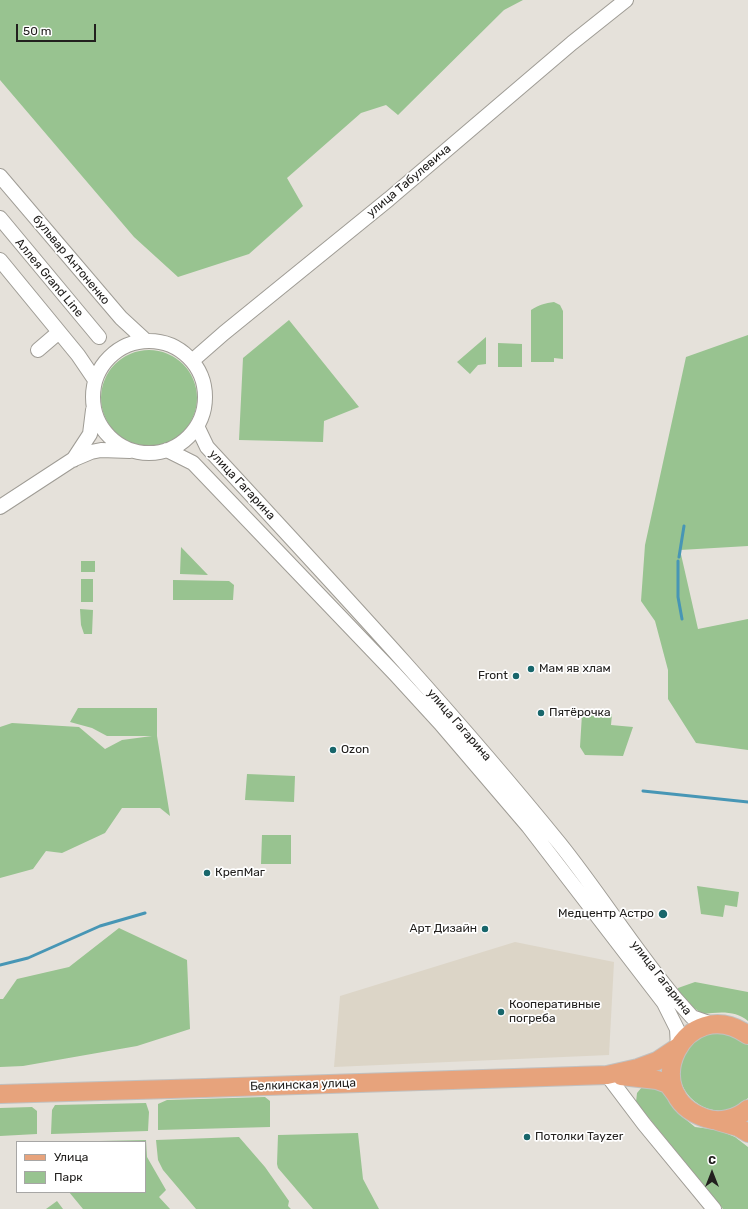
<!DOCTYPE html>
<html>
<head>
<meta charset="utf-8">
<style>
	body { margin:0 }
	#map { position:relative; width:748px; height:1209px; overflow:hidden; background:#e5e1da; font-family:Rubik,sans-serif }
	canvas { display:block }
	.legend { position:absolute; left:16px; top:1141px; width:130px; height:52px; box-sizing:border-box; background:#fff; border:1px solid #a7a6a5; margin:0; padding:5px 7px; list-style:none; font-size:12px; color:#22201e }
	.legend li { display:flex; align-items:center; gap:8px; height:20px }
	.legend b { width:20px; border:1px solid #a7a6a5 }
	.north { position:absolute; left:692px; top:1153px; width:40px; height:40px; -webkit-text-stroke:3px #fff; paint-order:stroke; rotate:0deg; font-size:11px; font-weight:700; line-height:16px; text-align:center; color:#22201e }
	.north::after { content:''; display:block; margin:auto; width:14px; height:18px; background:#22201e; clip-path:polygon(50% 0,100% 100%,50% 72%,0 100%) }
	.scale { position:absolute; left:16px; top:24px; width:80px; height:18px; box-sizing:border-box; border:2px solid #22201e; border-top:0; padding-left:5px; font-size:12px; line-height:14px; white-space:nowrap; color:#22201e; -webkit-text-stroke:3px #fff; paint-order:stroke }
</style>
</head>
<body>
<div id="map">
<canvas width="748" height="1209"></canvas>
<ul class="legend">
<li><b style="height:5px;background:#e7a37c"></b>Улица</li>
<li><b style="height:11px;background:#98c390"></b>Парк</li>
</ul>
<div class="north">С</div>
<div class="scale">50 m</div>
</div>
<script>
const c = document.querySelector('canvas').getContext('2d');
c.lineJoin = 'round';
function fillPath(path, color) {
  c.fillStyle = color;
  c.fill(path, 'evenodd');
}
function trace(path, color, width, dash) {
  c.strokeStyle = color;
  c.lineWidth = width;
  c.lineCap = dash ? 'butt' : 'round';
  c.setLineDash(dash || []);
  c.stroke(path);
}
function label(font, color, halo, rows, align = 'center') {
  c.font = font + ' Rubik,sans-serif';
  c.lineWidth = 3.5;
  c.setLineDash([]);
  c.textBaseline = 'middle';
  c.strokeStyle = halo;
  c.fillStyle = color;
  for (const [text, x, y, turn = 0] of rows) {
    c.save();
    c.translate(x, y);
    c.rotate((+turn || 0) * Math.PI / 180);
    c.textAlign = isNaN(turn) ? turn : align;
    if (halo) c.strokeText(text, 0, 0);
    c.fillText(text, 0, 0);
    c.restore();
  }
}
const built = new Path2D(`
	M515 942 614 962 609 1055 334 1067 340 996Z`);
const green = new Path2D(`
	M0 0H523L504 10 398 115 386 105 361 113 287 178 303 206 249 254 178 277 134 237 0 80Z
	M554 302 560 305 563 311V359L554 358V362H531V310C539 305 545 303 554 302Z
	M289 320 359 407 324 421 323 442 239 440 243 358Z
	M748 335V546L680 550 698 629 748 619V750L696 743 668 699V670L655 621 641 601 645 545 686 357Z
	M486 337V364L478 365 470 374 457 362Z
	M498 343 522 344V367H498Z
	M101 398a48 48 0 1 1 96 0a48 48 0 1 1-96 0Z
	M181 547 208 575 180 574Z
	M81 561H95V572H81Z
	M81 579H93V602H81Z
	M173 580 229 581 234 585 233 600H173Z
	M80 609 93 610 92 634H84L81 625Z
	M78 708H157V736L170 816 160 808H122L105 833 62 853 46 851 33 869 0 878V727L12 723 79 727 105 749 122 740 152 736H107L92 728 70 722Z
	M582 714H612L611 725 633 727 623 756 585 755 580 747Z
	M247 774 295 776 294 802 245 800Z
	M262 835H291V864H261Z
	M697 886 739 892 737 907 725 905 723 917 701 914Z
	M119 928 187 960 190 1029 137 1046 23 1066 0 1067V999H3L17 979 69 967Z
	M695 982 748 992V1021C736 1010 718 1012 703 1014L694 1008 678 991V988Z
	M720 1032 742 1040 748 1045V1098C715 1133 660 1088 687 1051 691 1045 697 1038 705 1035 709 1033 715 1033 720 1032Z
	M642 1087 661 1088 679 1114 695 1127 718 1130 735 1137 748 1147V1209H723L636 1102 637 1093Z
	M265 1097 270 1101V1127L158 1130V1104L167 1100Z
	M146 1103 149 1112 148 1131 51 1134 52 1110 55 1105Z
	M32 1107 37 1111V1134L0 1136V1108Z
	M358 1133 363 1179 379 1209H313L278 1168 277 1164 278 1135Z
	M239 1137 265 1167 289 1201 288 1206 291 1209H196L163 1170 158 1160 156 1140Z
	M146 1140 147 1157 166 1190 159 1197 170 1209H83L69 1192H145V1142H52Z
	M57 1201 63 1209H46Z`);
const stream = new Path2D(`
	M679 557 684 526
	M678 561V597L682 619
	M643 791 748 802
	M0 965 28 958 100 926 145 913`);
const minor = new Path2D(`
	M0 176 121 318 146 341
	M0 218 99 337
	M0 260 78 355 95 380
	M93 397a56 56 0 1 1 112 0a56 56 0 1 1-112 0Z
	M38 350 59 332
	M192 361 224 333 389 199 572 43 626 0
	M197 426 207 447C327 577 448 706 560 844 600 894 634 949 675 998L692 1017 715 1025
	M167 450 193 463 395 674 440 723 528 826 664 1003 677 1029 678 1047
	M73 460 90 434 93 410
	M0 507 72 460 91 452 101 450 130 451
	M607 1075 644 1124 714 1209`);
const major = new Path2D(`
	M748 1035C685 991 635 1094 705 1118 719 1123 737 1119 748 1109
	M621 1076 657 1080 668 1084 677 1096
	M0 1094 205 1088 607 1075 638 1068 657 1061 678 1047
	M717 1121 738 1127 748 1133`);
const markers = [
	[531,669,4,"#18666b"],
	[516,676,4,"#18666b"],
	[541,713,4,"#18666b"],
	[333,750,4,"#18666b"],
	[207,873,4,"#18666b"],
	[663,914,5,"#18666b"],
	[485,929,4,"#18666b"],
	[501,1012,4,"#18666b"],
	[527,1137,4,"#18666b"]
];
const streetNames = [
	["улица Табулевича",409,181,-40],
	["бульвар Антоненко",71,260,50],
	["Аллея Grand Line",49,278,50],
	["улица Гагарина",242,485,47],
	["улица Гагарина",459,725,49],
	["улица Гагарина",661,978,52],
	["Белкинская улица",303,1085,-2]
];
const poiNames = [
	["Мам яв хлам",539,669],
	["Front",508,676,"right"],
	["Пятёрочка",549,713],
	["Ozon",341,750],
	["КрепМаг",215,873],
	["Медцентр Астро",654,914,"right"],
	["Арт Дизайн",477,929,"right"],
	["Кооперативные",509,1005],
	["погреба",509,1019],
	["Потолки Tayzer",535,1137]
];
fillPath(built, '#dcd5c7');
fillPath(green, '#98c390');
trace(stream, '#4796b5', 3);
trace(minor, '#9f9c95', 16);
trace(major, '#c1c1c0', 20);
trace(minor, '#fff', 14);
trace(major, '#e7a37c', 18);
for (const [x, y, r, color] of markers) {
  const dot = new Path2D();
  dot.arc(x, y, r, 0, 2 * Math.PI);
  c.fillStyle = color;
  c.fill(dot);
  trace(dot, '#fff', 1.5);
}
label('12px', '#22201e', '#fff', streetNames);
label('12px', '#22201e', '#fff', poiNames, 'left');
</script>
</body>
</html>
